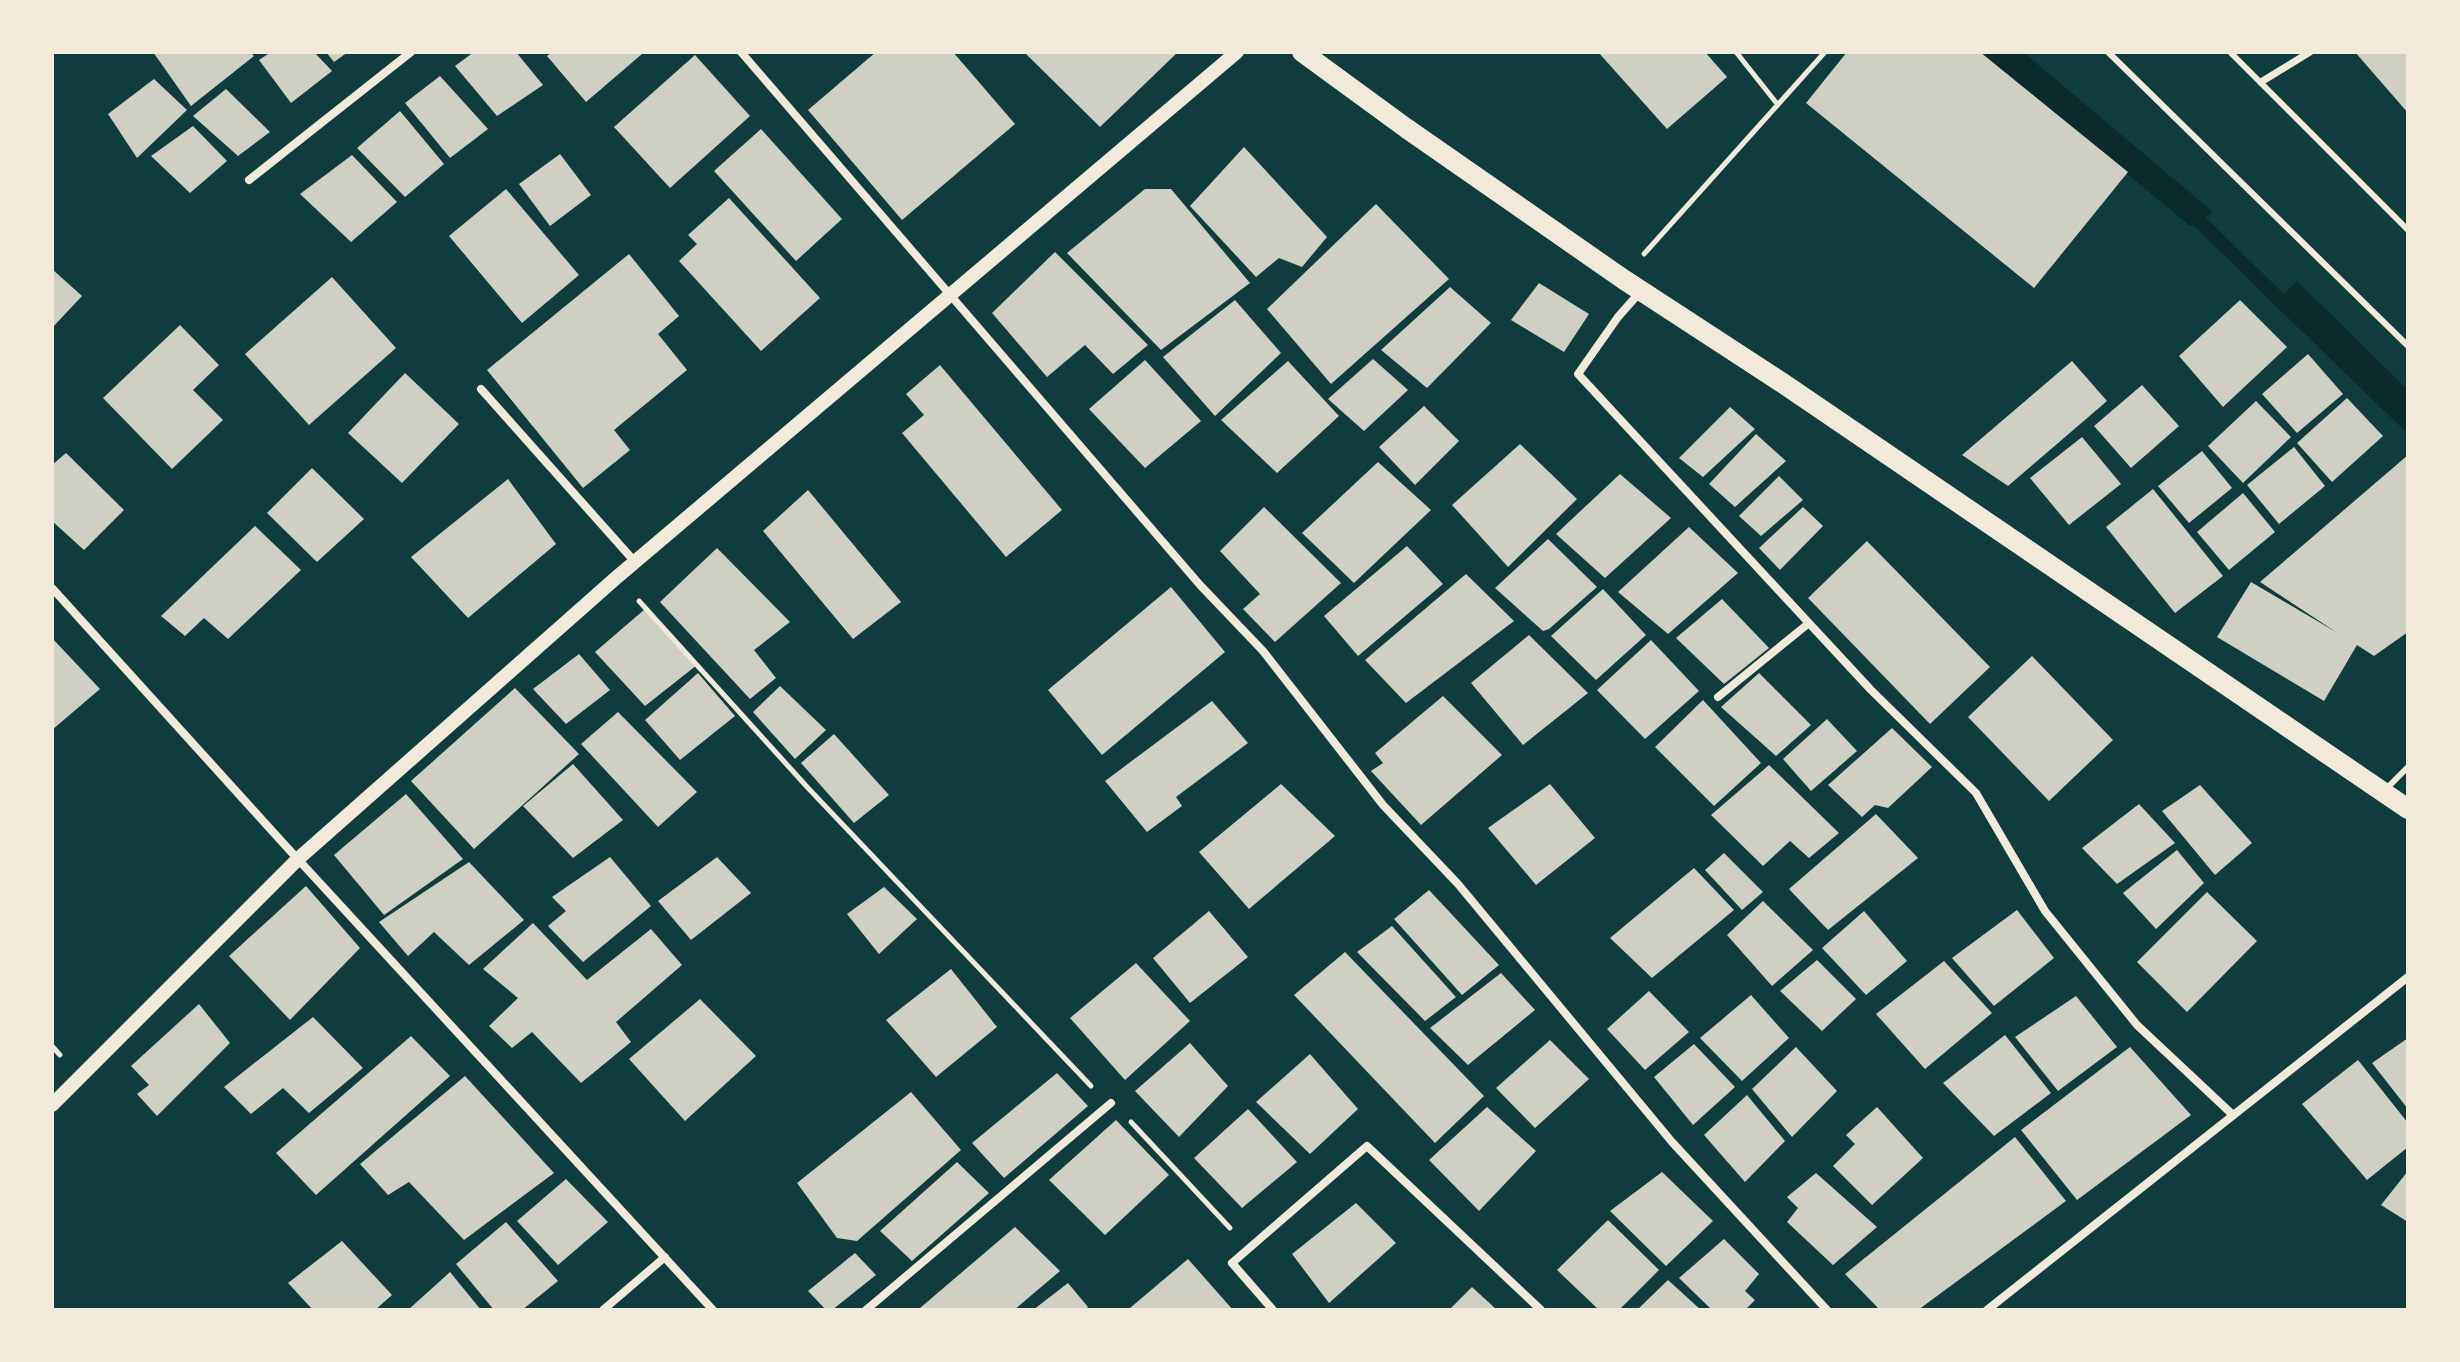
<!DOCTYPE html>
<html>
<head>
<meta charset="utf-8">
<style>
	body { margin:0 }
	#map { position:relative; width:2460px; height:1362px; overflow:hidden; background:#0f3d3e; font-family:"PT Sans",sans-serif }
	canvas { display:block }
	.frame { position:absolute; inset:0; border:54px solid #f1e9da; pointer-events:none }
</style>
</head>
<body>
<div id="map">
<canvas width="2460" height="1362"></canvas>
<div class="frame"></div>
</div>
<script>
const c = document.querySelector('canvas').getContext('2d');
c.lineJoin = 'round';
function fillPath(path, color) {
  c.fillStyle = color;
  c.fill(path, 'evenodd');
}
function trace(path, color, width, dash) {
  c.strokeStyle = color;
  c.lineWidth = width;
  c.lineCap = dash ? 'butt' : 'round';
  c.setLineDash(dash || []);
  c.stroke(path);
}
const water = new Path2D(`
	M1980 52H2023L2213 212 2190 226Z
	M2297 281 2408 390V434L2274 304Z`);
const stream = new Path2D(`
	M2187 209 2292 312`);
const building = new Path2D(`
	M153 52H250L254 56 191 106Z
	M271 52H314L332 71 291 103 259 60Z
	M326 52H348L334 62Z
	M474 52H516L543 85 497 116 455 66Z
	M552 52H640L642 54 586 102 547 56Z
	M876 52H953L1015 124 902 220 808 110Z
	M1024 52H1178L1100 127Z
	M1598 52H1705L1727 77 1667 129Z
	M1847 52H1980L2128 172 2034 288 1806 103Z
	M2355 52H2408V113Z
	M695 55 750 116 670 188 614 127Z
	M440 76 488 129 450 158 405 103Z
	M154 79 187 110 137 158 108 114Z
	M226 89 270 132 238 156 193 116Z
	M400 111 444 164 405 197 357 148Z
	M193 126 227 161 190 193 151 156Z
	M761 129 842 219 796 261 714 171Z
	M1244 147 1327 237 1302 267 1279 258 1256 277 1190 206Z
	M560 154 591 195 550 226 519 184Z
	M352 155 397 202 351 242 300 194Z
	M506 189 579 275 522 323 449 236Z
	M1145 189H1171L1250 283 1161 350 1067 253Z
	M729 198 820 298 761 351 679 261 697 244 688 235Z
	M1376 204 1449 279 1331 384 1267 309Z
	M1055 252 1148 345 1113 374 1085 345 1047 377 992 313Z
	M629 254 679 316 658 334 687 370 614 430 630 450 583 488 487 370Z
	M52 269 82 296 52 328Z
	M332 277 396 348 309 425 245 354Z
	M1539 283 1589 314 1564 352 1511 320Z
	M1450 287 1491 323 1427 388 1381 350Z
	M1235 300 1281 353 1215 416 1163 357Z
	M2240 300 2287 347 2223 407 2179 356Z
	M180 325 219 365 193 390 223 420 172 469 103 398Z
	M2308 354 2343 394 2297 433 2262 394Z
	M1373 359 1408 390 1364 431 1328 399Z
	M1145 360 1201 421 1145 468 1089 409Z
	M1288 361 1339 416 1277 473 1221 420Z
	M2072 361 2107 401 2008 486 1962 455Z
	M940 365 1062 510 1006 557 902 433 924 415 906 394Z
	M405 373 459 424 402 483 348 433Z
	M2142 385 2179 426 2131 468 2094 426Z
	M2347 398 2383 436 2332 482 2297 443Z
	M2256 401 2291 437 2243 483 2208 446Z
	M1424 406 1459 441 1415 485 1379 447Z
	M1730 407 1755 429 1703 477 1679 458Z
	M1756 434 1786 461 1735 507 1709 484Z
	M2082 437 2121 484 2069 525 2030 478Z
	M1520 444 1577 499 1508 567 1452 505Z
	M2294 447 2325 486 2279 524 2247 485Z
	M2202 451 2232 488 2189 523 2158 486Z
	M66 453 124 510 84 550 52 521V465Z
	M2408 455V632L2374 656 2357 645 2324 701 2217 637 2251 582 2336 632 2260 582Z
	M1378 462 1431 510 1354 583 1302 533Z
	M312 468 364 519 317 562 267 513Z
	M1620 474 1671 518 1605 578 1556 534Z
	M1779 476 1803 500 1761 536 1739 516Z
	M508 479 556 544 468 618 411 557Z
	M2153 489 2223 576 2175 613 2106 527Z
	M808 490 901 602 853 639 763 531Z
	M2243 493 2275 532 2229 570 2197 532Z
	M1264 507 1341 583 1275 642 1243 609 1260 594 1220 551Z
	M1803 507 1823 526 1780 570 1759 548Z
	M255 526 301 570 228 639 204 618 185 636 161 616Z
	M1689 527 1738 573 1668 634 1618 592Z
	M1548 539 1597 587 1549 629 1543 631 1495 588Z
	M1867 541 1990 667 1930 724 1808 598Z
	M1407 546 1443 584 1358 656 1324 616Z
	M717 548 790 622 754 650 776 678 750 699 660 602Z
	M1466 574 1514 621 1406 703 1365 660Z
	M1171 587 1225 652 1102 755 1048 690Z
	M1603 589 1646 635 1596 680 1551 636Z
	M1722 599 1769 648 1724 684 1676 638Z
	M645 609 697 665 645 706 595 652Z
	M1529 635 1588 693 1523 745 1471 683Z
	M52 638 100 689 52 730Z
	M1651 640 1699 691 1645 739 1597 690Z
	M579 654 610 690 566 724 533 689Z
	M2032 656 2113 740 2049 801 1968 717Z
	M698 673 735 716 680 760 645 720Z
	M1759 673 1811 725 1776 756 1721 707Z
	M780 686 826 730 795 759 753 712Z
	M515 688 579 754 474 849 411 781Z
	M1443 696 1502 755 1421 825 1371 771 1383 763 1375 753Z
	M1703 700 1761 763 1714 806 1655 747Z
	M1212 701 1248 743 1176 797 1182 806 1147 832 1105 781Z
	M618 712 697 792 658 827 581 744Z
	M1827 719 1857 751 1811 791 1783 759Z
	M1892 728 1932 767 1888 808 1875 805 1862 817 1828 785Z
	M834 734 889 795 854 823 801 763Z
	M573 764 623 820 573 858 523 806Z
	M1769 765 1839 833 1809 858 1790 841 1763 866 1711 815Z
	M1281 784 1335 836 1249 909 1199 852Z
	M1550 784 1595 838 1536 885 1488 828Z
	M2200 785 2252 843 2215 875 2162 811Z
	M406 794 463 859 384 915 334 855Z
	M2139 804 2175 843 2117 884 2082 848Z
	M1876 814 1918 858 1828 930 1789 889Z
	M2177 850 2204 883 2156 929 2123 893Z
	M1724 853 1763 892 1742 910 1705 870Z
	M610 857 651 906 583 962 548 926 566 911 552 897Z
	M717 857 751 893 691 940 658 901Z
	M469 862 524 920 469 965 434 932 408 956 379 922Z
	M1694 868 1734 910 1652 978 1610 938Z
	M306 886 360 948 290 1020 229 956Z
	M884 887 917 919 879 954 847 914Z
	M1429 890 1499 965 1462 995 1394 919Z
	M2207 892 2257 941 2187 1012 2137 962Z
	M1763 901 1813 950 1772 986 1727 935Z
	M2017 910 2054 958 1994 1006 1952 958Z
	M1209 911 1248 957 1190 1003 1153 958Z
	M1864 911 1907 961 1866 995 1822 948Z
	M533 923 587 980 651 929 682 965 616 1022 631 1042 581 1083 532 1032 512 1048 489 1026 518 998 483 969Z
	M1392 926 1456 997 1425 1021 1357 952Z
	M1345 952 1484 1096 1435 1143 1294 995Z
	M1817 960 1856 999 1822 1031 1780 991Z
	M1944 961 1992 1013 1925 1069 1876 1014Z
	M1136 963 1190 1021 1125 1080 1070 1018Z
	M951 969 997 1027 936 1077 886 1020Z
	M1501 973 1535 1010 1468 1065 1430 1028Z
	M1649 991 1689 1032 1645 1070 1607 1029Z
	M1751 995 1789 1038 1742 1081 1700 1038Z
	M2076 996 2117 1047 2058 1091 2015 1037Z
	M700 999 756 1056 685 1121 629 1059Z
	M199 1004 230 1043 157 1116 137 1094 149 1085 131 1066Z
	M313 1017 363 1068 309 1113 283 1088 251 1114 224 1087Z
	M2005 1035 2051 1093 1994 1136 1943 1083Z
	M411 1036 450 1076 316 1195 276 1153Z
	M2408 1038V1109L2372 1063Z
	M1550 1040 1589 1079 1535 1128 1496 1088Z
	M1190 1043 1228 1086 1179 1137 1135 1091Z
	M1694 1044 1735 1087 1693 1125 1654 1077Z
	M1796 1047 1837 1091 1792 1137 1752 1089Z
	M2130 1047 2191 1115 2077 1200 2021 1130Z
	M1310 1054 1358 1109 1310 1154 1256 1102Z
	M2358 1060 2408 1123V1147L2367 1180 2302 1104Z
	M1057 1073 1088 1106 1004 1178 972 1143Z
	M465 1076 554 1173 464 1240 409 1182 388 1195 360 1164Z
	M911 1092 961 1150 857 1241 837 1238 797 1183Z
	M1747 1095 1785 1141 1745 1182 1704 1135Z
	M1487 1107 1536 1151 1479 1211 1429 1160Z
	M1877 1107 1923 1158 1872 1205 1833 1166 1855 1144 1846 1135Z
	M1248 1109 1297 1162 1242 1208 1194 1158Z
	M1116 1120 1169 1175 1105 1235 1049 1180Z
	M2015 1137 2066 1201 1918 1310H1880L1845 1274Z
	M957 1162 989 1193 912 1261 880 1231Z
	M2408 1171V1222L2381 1205Z
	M1662 1172 1713 1221 1666 1266 1610 1211Z
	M1816 1173 1877 1227 1833 1265 1787 1222 1798 1208 1787 1197Z
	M566 1179 608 1222 558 1265 517 1221Z
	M1356 1203 1396 1243 1329 1303 1292 1254Z
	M1608 1220 1659 1270 1619 1310H1599L1557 1270Z
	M506 1222 558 1281 522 1310H494L456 1264Z
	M1015 1227 1060 1271 1014 1310 920 1308Z
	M1724 1239 1759 1274 1745 1291 1755 1300 1745 1310H1712L1679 1278Z
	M342 1241 392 1295 375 1310H313L288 1283Z
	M855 1253 876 1275 832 1310H826L808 1291Z
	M1188 1259 1233 1310 1130 1308Z
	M450 1272 481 1310H408Z
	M1668 1280 1701 1310H1637Z
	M1068 1283 1088 1307 1084 1310H1033Z
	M1472 1287 1497 1310H1449Z`);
const path = new Path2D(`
	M1736 52 1778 105
	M1644 254 1825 52
	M639 601 808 788 1091 1086
	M52 1046 60 1055
	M1131 1122 1230 1228`);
const service = new Path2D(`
	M2108 52 2408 346
	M2230 52 2408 230
	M2386 789 2408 767`);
const pedestrian = new Path2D(`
	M2261 82 2310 52`);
const minor = new Path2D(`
	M741 52 1200 585 1263 651 1383 805 1458 884 1672 1142 1827 1310
	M249 180 411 52
	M1641 291 1618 317 1578 374 1871 690 1976 793 2045 911 2137 1025 2233 1115
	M481 389 635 562
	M52 588 283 843 713 1310
	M1718 697 1809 623
	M603 1310 665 1257
	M866 1310 1111 1103
	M1273 1310 1232 1263 1367 1146 1541 1310
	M1987 1310 2408 977`);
const tertiary = new Path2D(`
	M52 1105 298 859 617 577 1237 52`);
const primary = new Path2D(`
	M1302 52 1406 128 1623 279 1784 384 2408 809`);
fillPath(water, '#0a2a2b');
trace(stream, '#0a2a2b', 14);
fillPath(building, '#cfcfc3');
trace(path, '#f1e9da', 5);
trace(service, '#f1e9da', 6);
trace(pedestrian, '#f1e9da', 7);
trace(minor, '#f1e9da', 8);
trace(tertiary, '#f1e9da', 14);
trace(primary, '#f1e9da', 20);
</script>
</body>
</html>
